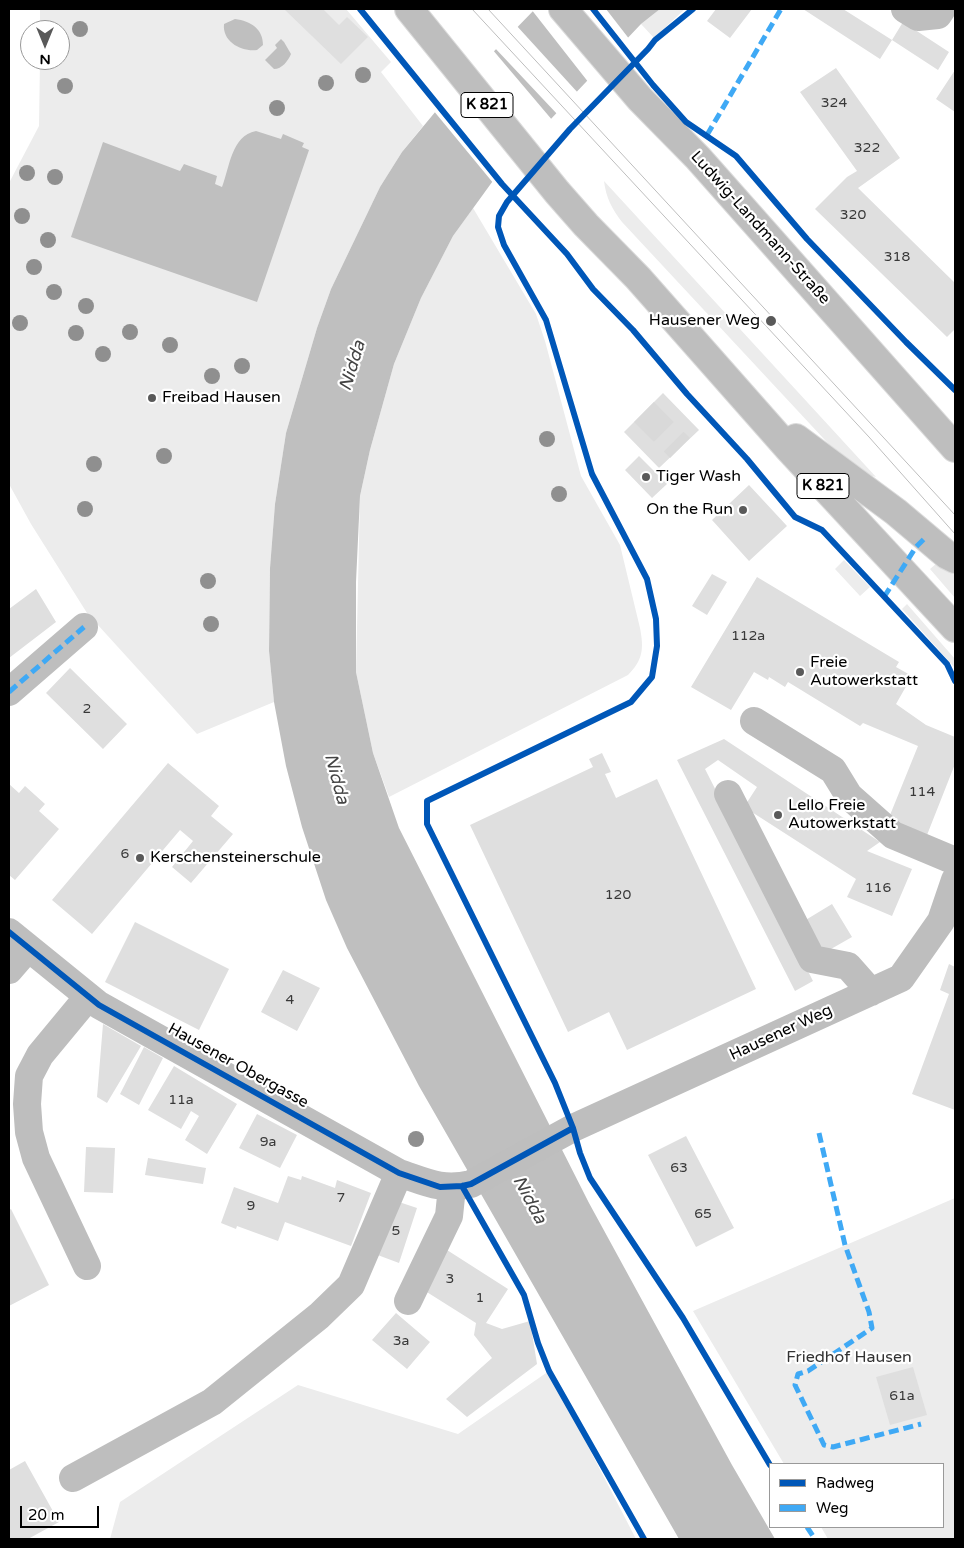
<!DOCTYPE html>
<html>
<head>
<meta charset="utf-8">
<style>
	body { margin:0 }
	#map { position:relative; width:964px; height:1548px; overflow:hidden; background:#fff; font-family:"Varela Round",sans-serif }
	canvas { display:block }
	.frame { position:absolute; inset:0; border:10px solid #000; pointer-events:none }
	.legend { position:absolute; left:769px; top:1463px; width:175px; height:65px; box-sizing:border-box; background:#fff; border:1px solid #999; margin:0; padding:6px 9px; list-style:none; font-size:15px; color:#000 }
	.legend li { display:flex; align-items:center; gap:10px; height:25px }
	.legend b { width:25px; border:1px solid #999 }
	.north { position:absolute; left:20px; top:20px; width:50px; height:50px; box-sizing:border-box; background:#fff; border:1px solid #999; border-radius:50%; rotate:180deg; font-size:14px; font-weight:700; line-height:20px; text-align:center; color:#000 }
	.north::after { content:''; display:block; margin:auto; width:18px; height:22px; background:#595959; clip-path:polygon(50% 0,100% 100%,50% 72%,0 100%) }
	.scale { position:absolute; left:20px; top:1506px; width:79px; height:22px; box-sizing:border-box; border:2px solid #000; border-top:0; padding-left:6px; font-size:15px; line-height:18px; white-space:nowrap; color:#000; -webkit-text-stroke:4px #fff; paint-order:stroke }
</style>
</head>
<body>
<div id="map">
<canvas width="964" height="1548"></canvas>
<div class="frame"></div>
<ul class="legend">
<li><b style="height:6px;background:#0057b8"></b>Radweg</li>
<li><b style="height:6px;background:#3fa9f5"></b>Weg</li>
</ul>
<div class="north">N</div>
<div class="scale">20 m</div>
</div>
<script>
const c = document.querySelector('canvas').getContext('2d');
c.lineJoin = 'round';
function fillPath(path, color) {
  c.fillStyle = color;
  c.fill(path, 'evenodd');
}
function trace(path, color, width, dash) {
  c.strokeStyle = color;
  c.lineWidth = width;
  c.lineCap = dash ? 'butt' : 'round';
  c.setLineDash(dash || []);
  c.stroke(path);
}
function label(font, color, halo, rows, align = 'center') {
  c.font = font + ' "Varela Round",sans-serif';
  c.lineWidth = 4.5;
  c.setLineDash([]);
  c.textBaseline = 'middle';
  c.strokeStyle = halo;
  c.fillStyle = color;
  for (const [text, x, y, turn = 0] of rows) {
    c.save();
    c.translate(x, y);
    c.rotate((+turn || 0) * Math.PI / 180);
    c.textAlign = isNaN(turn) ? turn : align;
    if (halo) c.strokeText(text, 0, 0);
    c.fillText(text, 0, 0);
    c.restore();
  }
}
const green = new Path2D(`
	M40 9H346L391 62 381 72 423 126 402 152 380 187 331 289 317 328 286 433 275 504 270 568 269 651 274 702 197 734 87 613 31 524 9 484V183L39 126 40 60H60V30H40Z
	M660 9H685L654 38 641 24Z
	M604 181 876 477 861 473 837 453 622 222C612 209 606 198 604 181Z
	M473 208 536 314 545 341 581 476 620 545 640 628C644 649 643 660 628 675L389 797 373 753 356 672 360 496 370 450 394 364 421 298 453 236Z
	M844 560 870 587 860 596 835 569Z
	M937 563 955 573V598L930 569Z
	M907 604 955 659V668L902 609Z
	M955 1198V1539H828L821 1527H943V1464H784L693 1311Z
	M549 1371 636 1539H110L120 1502 298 1385 458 1434Z`);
const water = new Path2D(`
	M535 9H660L641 24 495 178 453 236 421 298 394 364 370 450 360 496 356 582V672L373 753 399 828 589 1203 732 1465 775 1539H679L419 1086 347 948 326 900 302 827 286 766 274 702 269 651 270 568 275 504 286 433 317 328 331 289 380 187 402 152 436 111Z
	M235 19C251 21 263 29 263 45L257 50C242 52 222 42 224 24Z
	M281 39 284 42 291 54C288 61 282 69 274 69L265 60 277 48 275 45Z
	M256 131 281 139 283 134 304 143 302 147 309 150 257 302 71 237 103 142 180 171 184 164 217 176 215 184 222 187C230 167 231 136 256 131Z`);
const pier = new Path2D(`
	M531 9H606L630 40 589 83Z
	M516 25 579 94 558 115 494 47Z
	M492 49 553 121 494 184 433 110Z`);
const building = new Path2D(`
	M284 9H323L339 25 347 17 368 37 341 64Z
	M716 9H752L730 38 707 21Z
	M803 9H843L892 40 880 59Z
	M903 22 949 52 938 70 892 40Z
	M836 68 900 158 858 188 955 283V329L947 337 815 209 847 177 857 171 800 92Z
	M955 70V112L936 99Z
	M663 393 699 430 659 468 624 432Z
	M639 456 667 484 652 498 625 470Z
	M749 485 787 526 749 561 712 520Z
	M712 574 727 582 707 615 692 606Z
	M757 577 899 662 896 667 912 676 896 704 926 725 955 737V764L927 835 888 820 918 746 863 723 860 726 788 682 785 687 769 677 768 680 754 672 731 710 691 687Z
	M36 589 56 622 9 658V609Z
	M70 668 127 724 103 749 46 693Z
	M724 739 880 842 867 851 912 869 892 916 847 897 856 879 744 807 757 787 718 760 705 769 813 981 795 991 677 760Z
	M602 753 611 772 605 774 616 798 657 779 756 989 627 1050 609 1012 568 1032 470 825 593 767 589 759Z
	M168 763 219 806 211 816 233 834 191 883 172 867 193 841 180 830 92 934 52 900Z
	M9 784 19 793 25 786 45 804 39 811 59 829 15 880 9 875Z
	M832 904 852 937 824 953 804 921Z
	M135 922 229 969 199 1030 105 982Z
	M949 964 955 967V1110L912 1094 949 994 940 990Z
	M283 970 320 988 297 1031 261 1012Z
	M103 1024 141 1046 107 1103 97 1097Z
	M144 1047 163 1058 139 1105 120 1094Z
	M174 1066 237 1104 207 1154 185 1140 199 1116 191 1111 181 1129 148 1110Z
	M257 1114 297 1135 280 1168 239 1148Z
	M686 1136 734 1228 696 1247 648 1155Z
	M86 1147 115 1148 113 1193 84 1192Z
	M148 1158 206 1168 203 1184 145 1175Z
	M288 1176 301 1180 302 1176 335 1188 337 1180 371 1193 351 1246 285 1222 278 1241 237 1226 236 1229 221 1223 234 1187 278 1203Z
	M393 1200 417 1208 399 1263 375 1254Z
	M11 1209 49 1285 9 1306V1210Z
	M447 1250 508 1289 486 1323 502 1329 530 1321 537 1364 467 1417 446 1399 492 1358 474 1335 476 1323 422 1289Z
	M396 1313 430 1342 407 1369 372 1340Z
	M913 1367 927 1415 890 1425 876 1377Z
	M25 1461 59 1522 28 1539H9V1470Z`);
const minorTunnel = new Path2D(`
	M644 412 680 448`);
const minor = new Path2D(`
	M905 9 918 17 938 15 942 9
	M9 692 84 627
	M754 721 833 770 849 796 893 835 955 861
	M728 794 812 959 848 966 871 992
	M9 932 99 1005 399 1173C426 1182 442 1191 471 1184L573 1128 901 978 941 921 955 880
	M9 970 28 948
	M87 1266 36 1158 29 1132 27 1104 29 1076 40 1055 88 997
	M408 1301 449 1216 452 1187
	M73 1478 212 1402 319 1316 351 1285 399 1173`);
const major = new Path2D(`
	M409 9 557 192 586 225 638 278 789 449 955 628
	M563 9 640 99 698 158 955 448
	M796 438 896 512 947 555 955 559`);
const tram = new Path2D(`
	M472 9 869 437 955 534
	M488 9 955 515`);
const quiet = new Path2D(`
	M707 135 781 9
	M884 597 916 547 926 537
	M9 692 84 627
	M819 1133 845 1245 869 1312 872 1328 808 1371 798 1374 795 1385 824 1445 833 1447 921 1424
	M807 1527 815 1539`);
const cycleway = new Path2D(`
	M360 9 502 184 567 254 593 289 633 330 687 394 747 459 795 517 822 530 947 664 955 681
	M593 9 653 85 686 122 736 156 807 239 906 342 955 390
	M693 9 655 40 648 49 570 129 507 202 499 216 498 227 504 245 546 320 592 474 647 579 656 619 657 646 652 677 631 702 427 801V824L555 1083 573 1128 580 1153 590 1178 683 1318 770 1465
	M9 932 99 1005 399 1173 440 1187 462 1186 471 1184 573 1128
	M462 1186 524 1295 538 1343 549 1371 644 1539`);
const trees = [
	[80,29],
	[363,75],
	[326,83],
	[65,86],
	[277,108],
	[27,173],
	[55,177],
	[22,216],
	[48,240],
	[34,267],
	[54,292],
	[86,306],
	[20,323],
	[130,332],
	[76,333],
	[170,345],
	[103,354],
	[242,366],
	[212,376],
	[547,439],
	[164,456],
	[94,464],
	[559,494],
	[85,509],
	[208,581],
	[211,624],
	[416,1139]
];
const markers = [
	[771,321,6,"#595959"],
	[152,398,5,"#595959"],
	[646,477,5,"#595959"],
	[743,510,5,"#595959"],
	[800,672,5,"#595959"],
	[778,815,5,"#595959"],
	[140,858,5,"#595959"]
];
const numberNames = [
	["324",834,103],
	["322",867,148],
	["320",853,215],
	["318",897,257],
	["112a",748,636],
	["2",87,709],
	["114",922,792],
	["6",125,854],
	["116",878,888],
	["120",618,895],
	["4",290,1000],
	["11a",181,1100],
	["9a",268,1142],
	["63",679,1168],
	["7",341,1198],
	["9",251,1206],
	["65",703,1214],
	["5",396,1231],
	["3",450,1279],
	["1",480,1298],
	["3a",401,1341],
	["61a",902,1396]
];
const shields = [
	[487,105,52],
	[823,486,52]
];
const shieldNames = [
	["K 821",487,105],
	["K 821",823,486]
];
const streetNames = [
	["Ludwig-Landmann-Straße",760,228,48],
	["Hausener Weg",781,1033,-25],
	["Hausener Obergasse",238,1066,29]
];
const poiNames = [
	["Hausener Weg",760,321,"right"],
	["Freibad Hausen",162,398],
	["Tiger Wash",656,477],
	["On the Run",733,510,"right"],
	["Freie",810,663],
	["Autowerkstatt",810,681],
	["Lello Freie",788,806],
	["Autowerkstatt",788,824],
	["Kerschensteinerschule",150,858]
];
const parkNames = [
	["Friedhof Hausen",849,1358]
];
const waterNames = [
	["Nidda",353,366,-73],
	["Nidda",336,779,75],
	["Nidda",529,1200,62]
];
fillPath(green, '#ececec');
fillPath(water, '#bfbfbf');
fillPath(pier, '#fff');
fillPath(building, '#dfdfdf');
trace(minorTunnel, '#d9d9d9', 28, [28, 14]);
trace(major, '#dbdbdb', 30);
trace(minor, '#bebebe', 28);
trace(major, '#bebebe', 28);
trace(tram, '#bebebe', 1);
trace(quiet, '#3fa9f5', 5, [10, 5]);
trace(cycleway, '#0057b8', 6);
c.fillStyle = '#8f8f8f';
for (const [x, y] of trees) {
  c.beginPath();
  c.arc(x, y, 8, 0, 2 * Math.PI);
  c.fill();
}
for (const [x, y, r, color] of markers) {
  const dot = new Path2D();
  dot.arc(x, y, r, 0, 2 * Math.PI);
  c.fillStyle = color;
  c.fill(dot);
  trace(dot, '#fff', 2);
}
label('14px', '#383838', null, numberNames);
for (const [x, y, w] of shields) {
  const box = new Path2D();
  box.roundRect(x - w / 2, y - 12.5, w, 25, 4);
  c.fillStyle = '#fff';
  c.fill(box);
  trace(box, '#000', 1);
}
label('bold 15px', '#000', null, shieldNames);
label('16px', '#000', '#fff', streetNames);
label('16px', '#000', '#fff', poiNames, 'left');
label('16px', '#333', '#fff', parkNames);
label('italic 18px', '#444', '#fff', waterNames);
</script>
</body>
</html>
